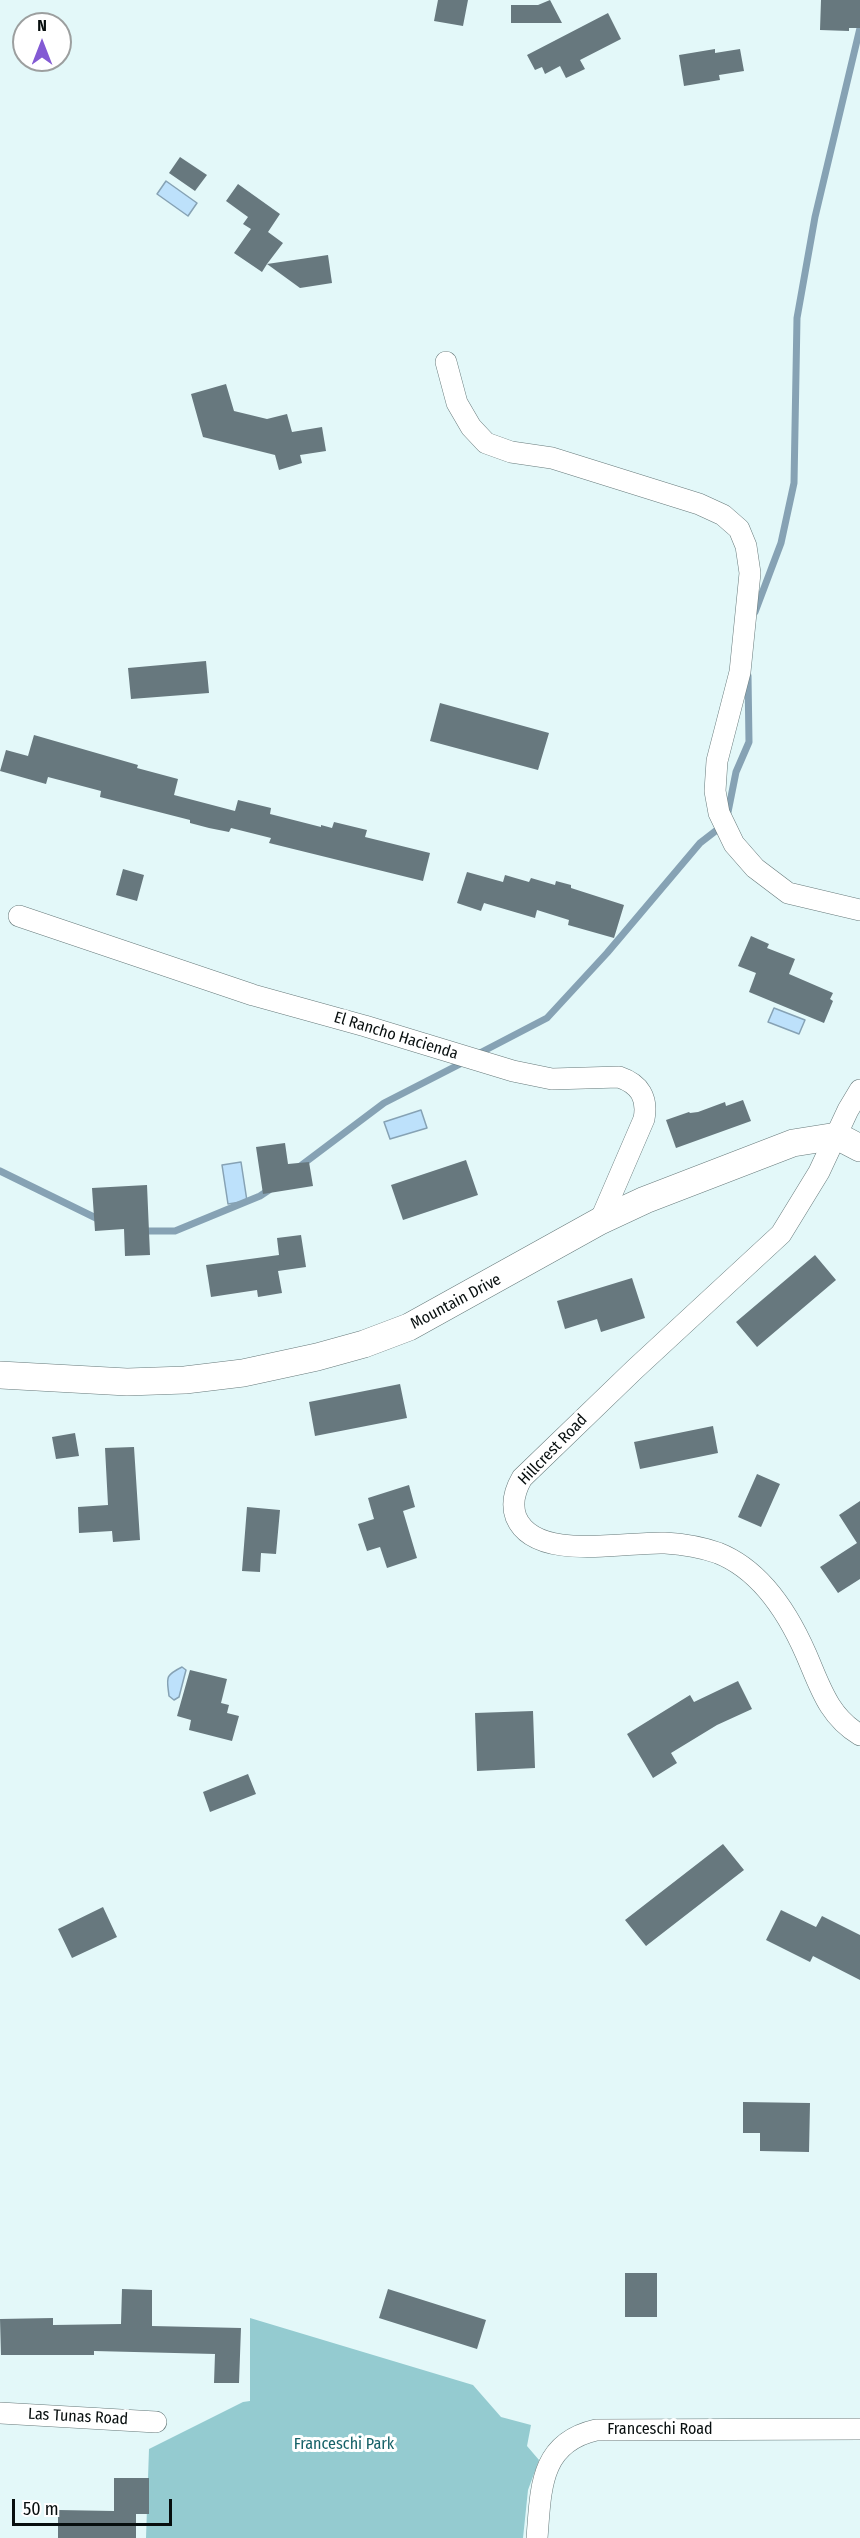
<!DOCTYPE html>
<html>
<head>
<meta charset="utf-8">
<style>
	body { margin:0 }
	#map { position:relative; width:860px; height:2538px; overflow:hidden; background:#e3f8f9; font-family:"Fira Sans Condensed",sans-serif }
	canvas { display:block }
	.north { position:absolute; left:12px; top:12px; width:60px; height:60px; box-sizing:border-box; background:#fff; border:2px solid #9c9f9f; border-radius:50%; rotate:0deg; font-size:16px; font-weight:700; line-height:24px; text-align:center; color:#070e0e }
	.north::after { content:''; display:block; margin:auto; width:21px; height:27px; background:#835ad4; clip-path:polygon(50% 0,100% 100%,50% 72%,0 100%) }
	.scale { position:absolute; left:12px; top:2499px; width:160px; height:27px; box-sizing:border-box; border:3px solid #070e0e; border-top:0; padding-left:8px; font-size:18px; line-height:21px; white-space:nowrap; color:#070e0e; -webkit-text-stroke:4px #fff; paint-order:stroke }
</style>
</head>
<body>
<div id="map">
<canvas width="860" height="2538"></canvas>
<div class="north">N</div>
<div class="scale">50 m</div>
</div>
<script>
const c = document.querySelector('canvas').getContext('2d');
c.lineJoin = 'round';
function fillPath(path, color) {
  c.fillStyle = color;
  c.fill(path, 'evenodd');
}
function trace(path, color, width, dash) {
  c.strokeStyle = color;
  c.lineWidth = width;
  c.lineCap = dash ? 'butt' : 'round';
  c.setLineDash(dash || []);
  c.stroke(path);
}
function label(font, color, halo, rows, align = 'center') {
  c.font = font + ' "Fira Sans Condensed",sans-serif';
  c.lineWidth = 6;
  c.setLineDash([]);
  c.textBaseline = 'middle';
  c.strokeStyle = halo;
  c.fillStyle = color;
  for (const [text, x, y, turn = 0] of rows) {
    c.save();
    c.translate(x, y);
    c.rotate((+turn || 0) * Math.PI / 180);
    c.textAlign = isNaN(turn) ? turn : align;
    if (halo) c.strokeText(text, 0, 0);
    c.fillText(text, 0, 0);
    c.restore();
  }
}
const green = new Path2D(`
	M250 2318 473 2385 501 2417 531 2425 527 2446 539 2460 528 2490 523 2538H146L149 2449 243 2402 250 2401Z`);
const water = new Path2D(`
	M166 181 197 203 188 216 157 194Z
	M774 1008 805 1020 799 1034 768 1022Z
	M421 1110 427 1128 390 1139 384 1122Z
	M241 1162 247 1201 228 1204 222 1165Z
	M182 1667 186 1670 179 1697 174 1700 169 1696C167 1678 164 1676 182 1667Z`);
const stream = new Path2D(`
	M755 612 781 543 794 483 797 318 815 217 860 28
	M727 817 736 772 749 742 748 676
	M476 1055 547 1018 607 953 700 843 722 826
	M299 1167 384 1103 464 1062
	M0 1171 100 1220
	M142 1231H175L260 1196 269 1190`);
const building = new Path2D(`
	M438 0H468L463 26 434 21Z
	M550 0 562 23H511V5H538Z
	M821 0H860V28H849V31L820 30Z
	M608 13 621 39 580 60 585 69 566 78 560 66 545 74 542 67 535 70 527 55Z
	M715 49V53L740 49 744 71 719 75 720 80 684 86 679 55Z
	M180 157 207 175 195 191 169 173Z
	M238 184 280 214 268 232 283 243 267 264 328 255 332 283 300 288 267 264 262 272 234 253 251 229 243 224 248 217 226 201Z
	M226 384 234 411 267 419 287 414 292 432 322 427 326 451 300 455 302 463 279 470 275 455 203 437 191 394Z
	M206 661 209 693 131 699 128 668Z
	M440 703 549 733 538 770 430 741Z
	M34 735 138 765 137 768 178 779 174 795 235 811 238 800 271 808 270 814 321 827V825L332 828 334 822 367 830 365 837 430 853 423 881 269 843 271 838 231 828 229 832 209 828 190 823V820L100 797 101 791 48 777 46 784 0 771 6 750 28 756Z
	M123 869 144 875 137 901 116 895Z
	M467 872 503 882 505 875 529 882 531 878 555 885 556 881 571 885V888L624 905 614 938 568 925 569 920 537 910 535 918 484 903 481 911 457 903Z
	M751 936 769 944 767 948 795 959 789 974 833 993 830 999 833 1001 824 1023 749 992 756 973 738 966Z
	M743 1100 751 1121 676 1148 666 1120 689 1112 690 1113 698 1112 725 1102 726 1106Z
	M285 1143 288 1164 309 1162 313 1186 263 1194 256 1147Z
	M466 1160 478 1195 403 1220 391 1185Z
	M147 1185 150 1255 125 1256 124 1229 95 1231 92 1188Z
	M301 1235 306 1267 278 1271 282 1293 258 1297 257 1290 211 1297 206 1265 279 1255 277 1238Z
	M815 1255 836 1280 757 1347 736 1322Z
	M632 1278 645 1318 601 1332 597 1319 565 1329 557 1301Z
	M400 1384 407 1418 315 1436 309 1402Z
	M713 1426 718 1453 640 1469 634 1442Z
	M75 1433 79 1456 56 1459 52 1437Z
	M134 1447 140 1540 113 1542 112 1531 79 1533 78 1507 108 1505 105 1448Z
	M757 1474 780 1484 761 1527 738 1517Z
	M409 1485 415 1507 403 1511 417 1558 387 1568 380 1547 367 1551 358 1524 374 1519 368 1498Z
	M860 1501V1579L838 1593 820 1567 857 1543 839 1515Z
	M247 1507 280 1510 276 1554 261 1553 260 1572 242 1571Z
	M190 1670 227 1679 221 1703 229 1705 227 1713 239 1716 232 1741 189 1730 191 1720 177 1716Z
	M738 1681 752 1709 717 1725 671 1753 677 1763 653 1778 627 1734 690 1695 694 1702Z
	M533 1711 535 1768 477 1771 475 1713Z
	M248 1774 256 1794 210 1812 203 1792Z
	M723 1844 744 1870 646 1946 625 1920Z
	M103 1907 117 1937 72 1958 58 1929Z
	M781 1910 816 1927 822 1916 860 1935V1980L813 1956 810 1962 766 1940Z
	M743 2102 810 2103 809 2152 760 2151V2133H743Z
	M625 2273H657V2317H625Z
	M122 2289 152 2290V2326L241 2328 239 2383H214L215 2354 94 2351V2355H1L0 2319 53 2318V2325L121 2324Z
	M388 2289 486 2320 477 2349 379 2318Z
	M114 2478H149V2514H136V2538H58V2510L114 2511Z`);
const minor = new Path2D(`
	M446 362 457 403 471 427 486 443 511 452 552 458 699 504 723 515 739 529 746 546 750 573 740 672 717 761 715 791 719 813 734 844 755 868 788 893 860 910
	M19 916 253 995 365 1026 513 1071 552 1079 619 1077C640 1084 648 1098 644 1119L600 1221
	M860 1090 848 1110 819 1172 781 1234 635 1369 522 1478C515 1490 511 1503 516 1517 535 1563 625 1541 665 1543 682 1544 701 1547 718 1553 761 1570 788 1613 806 1654 820 1686 828 1716 860 1735
	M0 2413 156 2422
	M537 2538C541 2490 539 2443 596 2430L860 2429`);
const major = new Path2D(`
	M0 1375 127 1382 185 1380 243 1373 317 1357 364 1344 409 1327 600 1221 645 1200 793 1143 837 1136 860 1148`);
const streetNames = [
	["El Rancho Hacienda",396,1036,17],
	["Mountain Drive",456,1302,-28],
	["Hillcrest Road",553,1450,-46],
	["Las Tunas Road",78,2417,3],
	["Franceschi Road",660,2430]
];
const parkNames = [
	["Franceschi Park",344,2445]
];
fillPath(green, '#94cbd0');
fillPath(water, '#bde1fb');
trace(water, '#86a2b4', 1.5);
trace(stream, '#86a2b4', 7);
fillPath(building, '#67787e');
trace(minor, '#66797a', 22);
trace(major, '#66797a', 28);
trace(minor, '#fff', 21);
trace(major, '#fff', 27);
label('16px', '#070e0e', '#fff', streetNames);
label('16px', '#166268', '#fff', parkNames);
</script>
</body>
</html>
